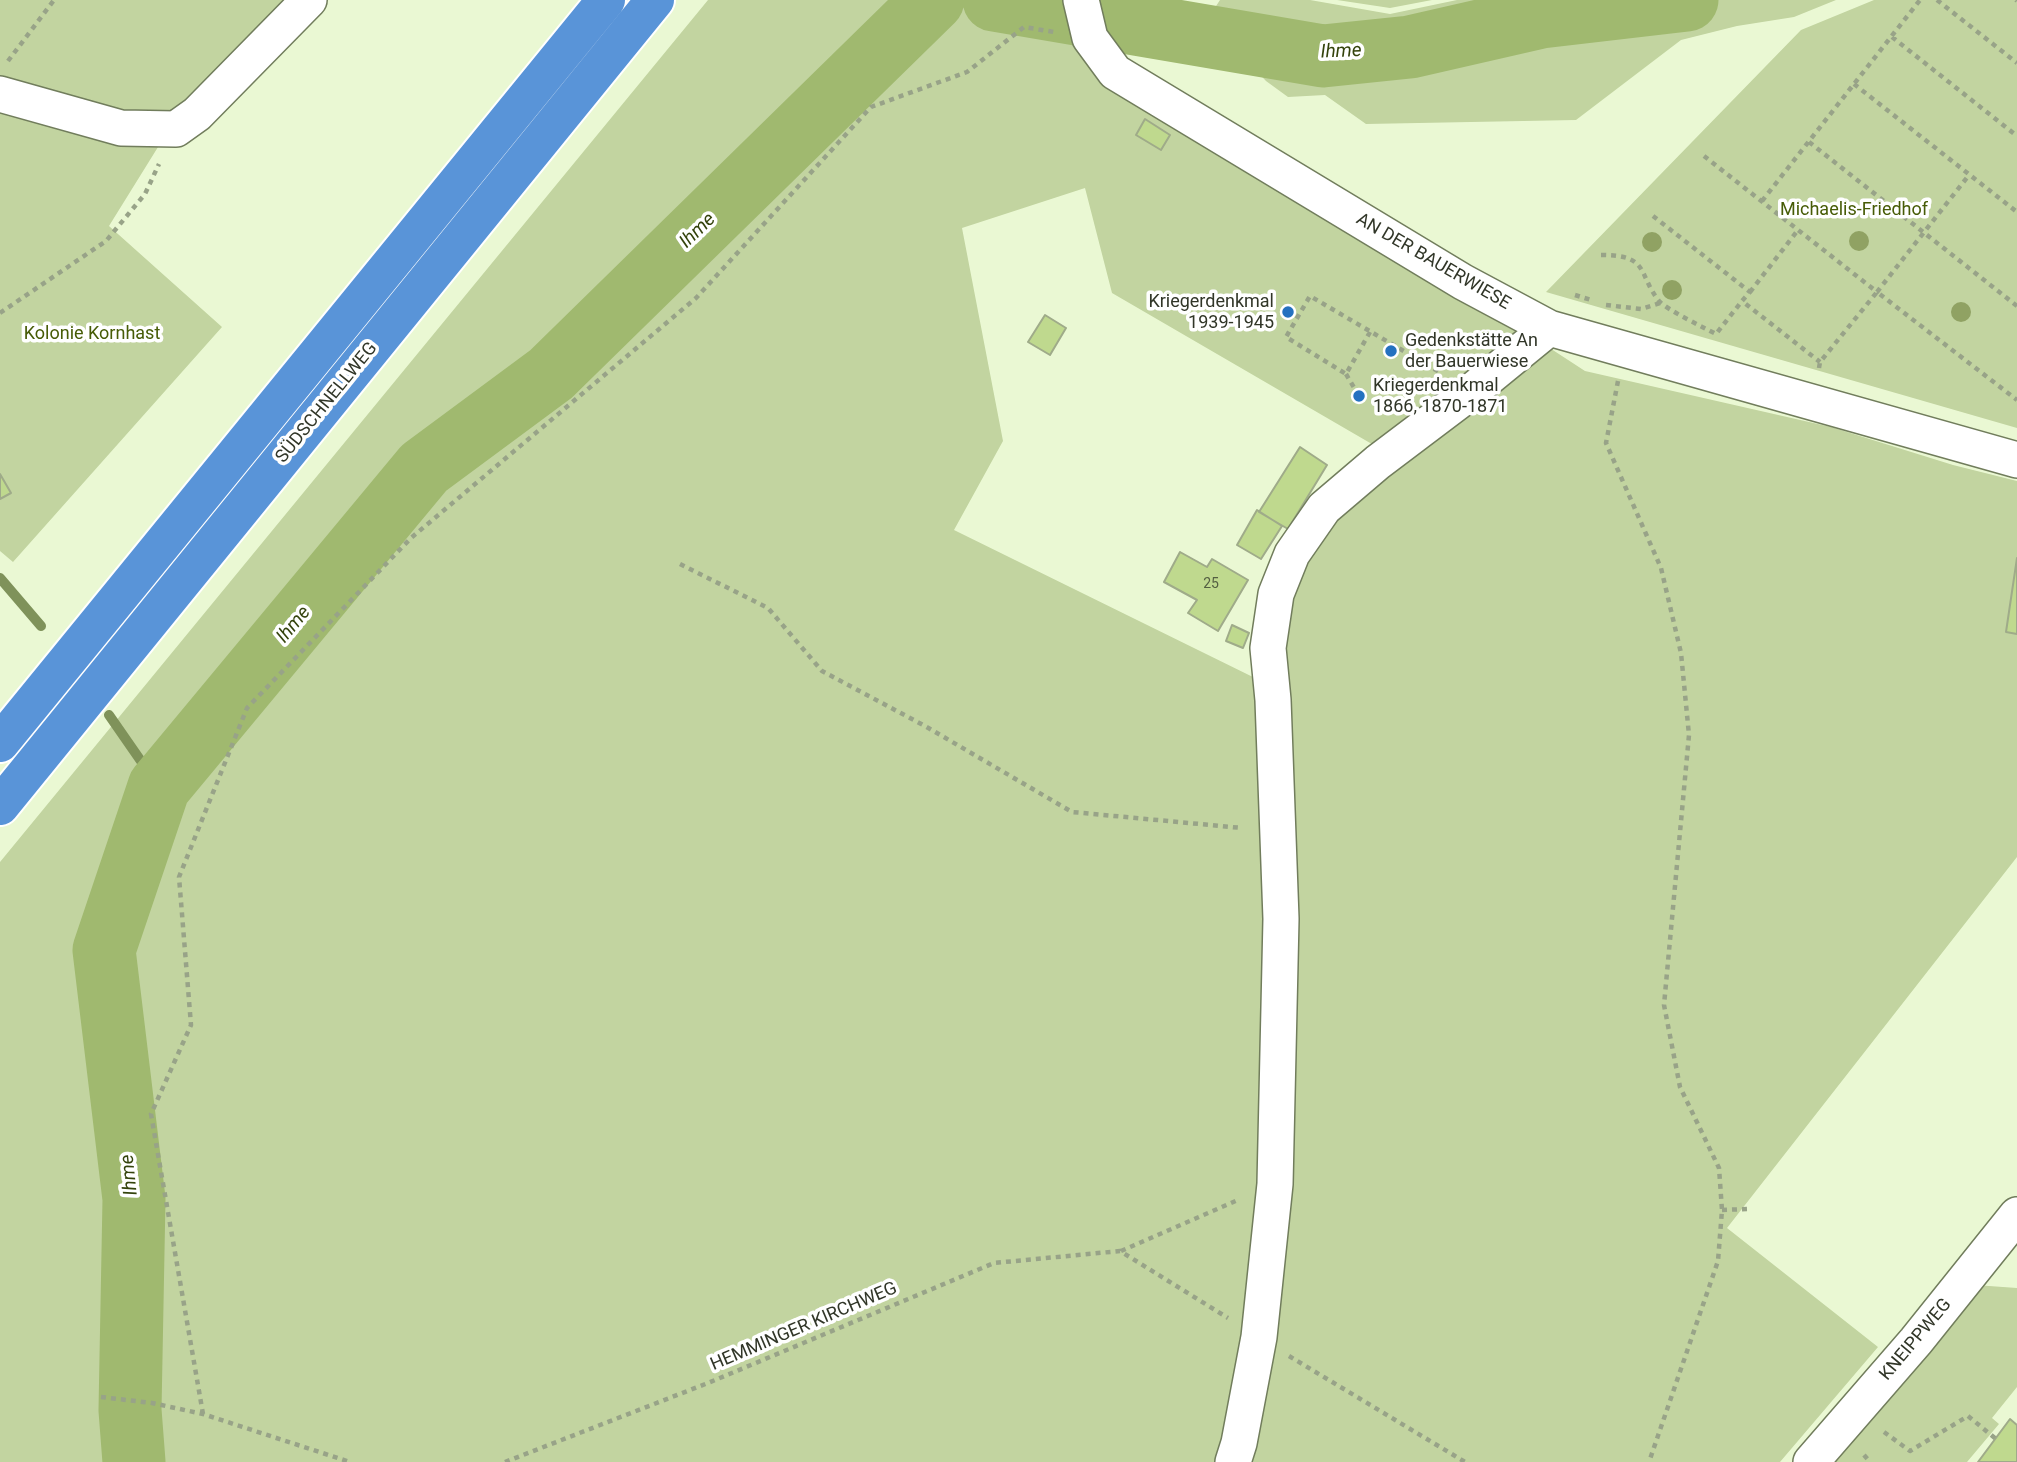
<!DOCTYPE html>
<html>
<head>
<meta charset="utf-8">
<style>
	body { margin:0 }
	canvas { display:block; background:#eaf8d3 }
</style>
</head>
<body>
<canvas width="2017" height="1462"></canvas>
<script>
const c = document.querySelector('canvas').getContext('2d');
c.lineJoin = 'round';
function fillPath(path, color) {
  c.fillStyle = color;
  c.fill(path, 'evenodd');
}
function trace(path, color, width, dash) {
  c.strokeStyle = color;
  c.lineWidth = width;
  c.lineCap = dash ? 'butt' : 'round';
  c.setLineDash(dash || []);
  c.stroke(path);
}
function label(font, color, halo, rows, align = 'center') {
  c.font = font + ' Roboto,sans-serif';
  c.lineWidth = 7;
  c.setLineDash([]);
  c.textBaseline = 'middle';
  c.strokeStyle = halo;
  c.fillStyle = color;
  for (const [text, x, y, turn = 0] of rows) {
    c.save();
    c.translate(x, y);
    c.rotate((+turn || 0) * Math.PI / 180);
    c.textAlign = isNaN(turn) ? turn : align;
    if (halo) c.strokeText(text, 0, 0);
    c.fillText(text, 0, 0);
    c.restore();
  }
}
const green = new Path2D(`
	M0 0H289L181 110 109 226 222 327 13 562 0 551Z
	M708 0H1065L1078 53 1101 81 1519 328 1585 371 1831 427 1953 465 2017 481V857L1727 1228 1878 1347 1780 1462H0V862ZM1085 188 1112 293 1377 447 1319 499 1260 586 1259 680 954 530 1003 441 962 228Z
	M1220 0H1310L1390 14 1457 0H1642L1539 10 1409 43 1322 49 1203 26Z
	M1337 0H1432L1390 8Z
	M1712 0H1836L1794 17 1737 26 1681 40 1576 120 1366 124 1325 95 1288 97 1266 81 1236 49 1327 63 1412 56 1538 26 1687 11Z
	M1874 0H2017V428L1546 292 1801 30Z
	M1975 1285 2017 1288V1387L1992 1418 1999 1424 1967 1462H1824Z`);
const stream = new Path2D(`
	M0 578 41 626
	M109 715 159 787`);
const river = new Path2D(`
	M994 0 1323 56 1410 47 1541 17 1687 0
	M134 1462 130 1410 134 1199 104 950 159 787 424 468 551 374 933 0`);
const building = new Path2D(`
	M1145 119 1170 135 1161 150 1136 135Z
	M1045 315 1066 328 1050 355 1028 342Z
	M1300 447 1327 465 1288 529 1259 512Z
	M0 474 11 493 0 499Z
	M1257 510 1282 526 1261 559 1237 545Z
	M1180 552 1207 567 1212 559 1248 580 1218 631 1188 613 1197 600 1164 582Z
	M2017 558V634L2006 632Z
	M1232 625 1249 633 1243 648 1226 641Z
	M2010 1419 2017 1425V1462H1978Z`);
const path = new Path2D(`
	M1937 0 2017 63
	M2016 0 2017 1
	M1892 37 2017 136
	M8 61 54 0
	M1854 84 2017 212
	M1809 142 2017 306
	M1704 156 1877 292 1969 175
	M1762 201 1920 0
	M1653 216 1750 292 1742 301 1820 362
	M1601 255C1650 255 1637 273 1659 301 1667 310 1703 327 1716 334L1742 301
	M1750 292 1798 230
	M1575 295 1591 300
	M1606 305 1641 309 1660 303
	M0 313 106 241 145 194 159 164
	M1370 332 1346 374 1286 337 1310 296 1441 373
	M1819 368 1820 362 1877 292 2017 400
	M1346 374 1356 391
	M1618 381 1606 443 1661 568 1681 653 1689 735 1664 1005 1680 1087 1719 1168 1722 1210 1718 1261 1649 1462
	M680 564 768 608 822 671 925 726 1072 812 1242 828
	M1722 1210 1747 1209
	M1121 1251 1238 1200
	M1289 1356 1465 1462
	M101 1397 152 1403 203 1414 350 1462
	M203 1414 151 1114 191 1025 179 877 247 708 411 538 696 298 871 107 967 72 1024 27 1054 32
	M1884 1432 1910 1451 1968 1416 1996 1439
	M1864 1455 1870 1462
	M505 1462 708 1383 994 1263 1120 1251 1228 1318`);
const minor = new Path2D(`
	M1081 0 1090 38 1115 72 1463 282 1549 328 2017 460
	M0 94 121 128 176 129 197 114 309 0
	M1233 1462 1239 1443 1259 1337 1275 1184 1281 919 1273 700 1268 648 1276 594 1292 554 1324 508 1378 462 1472 391 1549 328
	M1811 1462 1916 1341 2017 1215`);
const highway = new Path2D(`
	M0 743 606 0
	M0 806 655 0`);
const trees = [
	[1859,241],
	[1652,242],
	[1672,290],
	[1961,312]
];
const markers = [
	[1288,312,7,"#2471c0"],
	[1391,351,7,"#2471c0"],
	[1359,396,7,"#2471c0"]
];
const numberNames = [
	["25",1211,584]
];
const parkNames = [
	["Michaelis-Friedhof",1854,210],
	["Kolonie Kornhast",92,334]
];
const streetNames = [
	["AN DER BAUERWIESE",1433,262,30],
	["SÜDSCHNELLWEG",327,403,-51],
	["HEMMINGER KIRCHWEG",804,1327,-23],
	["KNEIPPWEG",1916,1340,-50]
];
const poiNames = [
	["Kriegerdenkmal",1274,302,"right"],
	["1939-1945",1274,323,"right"],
	["Gedenkstätte An",1405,341],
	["der Bauerwiese",1405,362],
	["Kriegerdenkmal",1373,386],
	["1866, 1870-1871",1373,407]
];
const waterNames = [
	["Ihme",1341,52,-2],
	["Ihme",698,231,-44],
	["Ihme",294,625,-50],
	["Ihme",130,1175,-96]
];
fillPath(green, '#c2d4a0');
trace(stream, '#7f925a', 10);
trace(river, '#a0b96f', 63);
fillPath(building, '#bfd98e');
trace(building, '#9fab89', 2);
trace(minor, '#717d5c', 38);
trace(highway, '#fff', 42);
trace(path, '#98a388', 4.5, [5, 5]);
trace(minor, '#fff', 35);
trace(highway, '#5994d8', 38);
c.fillStyle = '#90a263';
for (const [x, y] of trees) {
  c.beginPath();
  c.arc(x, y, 10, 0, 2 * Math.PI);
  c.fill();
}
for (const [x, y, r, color] of markers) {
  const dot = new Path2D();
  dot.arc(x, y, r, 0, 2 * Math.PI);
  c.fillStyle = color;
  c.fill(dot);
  trace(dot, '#fff', 2.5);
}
label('14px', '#545f42', null, numberNames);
label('18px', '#475c07', '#fff', parkNames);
label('18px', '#313628', '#fff', streetNames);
label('18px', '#313628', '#fff', poiNames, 'left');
label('italic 19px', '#34430c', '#fff', waterNames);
</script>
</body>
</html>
